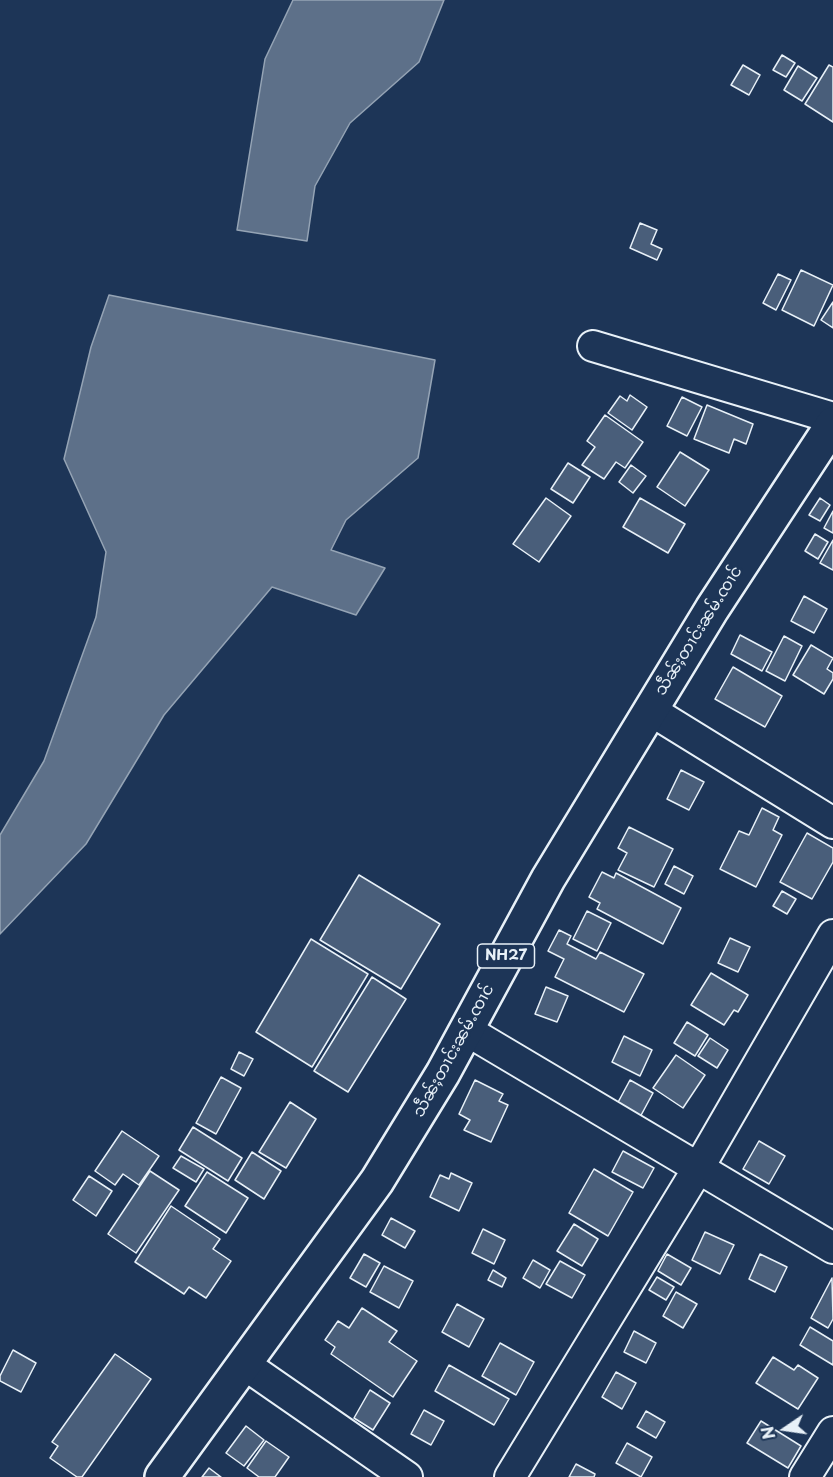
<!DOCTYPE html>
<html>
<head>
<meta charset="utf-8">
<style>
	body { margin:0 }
	#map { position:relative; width:833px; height:1477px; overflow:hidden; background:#1d3557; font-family:"Playpen Sans",sans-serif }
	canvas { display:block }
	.north { position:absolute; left:755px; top:1399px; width:60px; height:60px; -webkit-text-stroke:4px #1d3557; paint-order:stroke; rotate:257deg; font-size:16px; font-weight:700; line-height:24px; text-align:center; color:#e8f1f8 }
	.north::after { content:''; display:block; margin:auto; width:21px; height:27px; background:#e8f1f8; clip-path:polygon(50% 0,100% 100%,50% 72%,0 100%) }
</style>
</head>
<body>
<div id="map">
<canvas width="833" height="1477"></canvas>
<div class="north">N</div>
</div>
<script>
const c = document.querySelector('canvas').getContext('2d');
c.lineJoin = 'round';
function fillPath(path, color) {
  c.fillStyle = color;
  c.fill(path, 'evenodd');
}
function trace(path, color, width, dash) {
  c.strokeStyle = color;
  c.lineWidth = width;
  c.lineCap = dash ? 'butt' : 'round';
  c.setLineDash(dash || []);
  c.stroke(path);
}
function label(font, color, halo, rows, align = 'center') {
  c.font = font + ' "Playpen Sans","Noto Sans Myanmar",sans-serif';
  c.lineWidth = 5;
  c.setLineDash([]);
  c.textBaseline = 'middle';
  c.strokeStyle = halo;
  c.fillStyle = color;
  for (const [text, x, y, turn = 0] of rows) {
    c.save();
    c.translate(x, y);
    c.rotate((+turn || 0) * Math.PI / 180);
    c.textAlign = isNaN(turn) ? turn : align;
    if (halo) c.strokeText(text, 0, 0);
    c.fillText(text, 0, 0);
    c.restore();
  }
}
const water = new Path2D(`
	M293 0H444L419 62 350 123 315 186 307 241 237 230 265 59Z
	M109 295 435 360 418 458 346 520 331 550 385 568 356 615 272 587 164 715 86 844 0 934V835L44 761 96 617 106 552 64 459 91 347Z`);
const building = new Path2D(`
	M782 55 795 63 786 77 773 70Z
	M743 65 760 75 749 95 731 85Z
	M829 65 833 67V122L805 104Z
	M798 66 817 78 802 101 784 90Z
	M640 223 657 230 651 244 662 249 657 260 630 248Z
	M801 270 833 285 814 326 782 310Z
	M778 274 791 280 776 310 763 303Z
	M833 302V328L821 320Z
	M630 395 647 407 632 430 608 413 620 396 627 401Z
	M682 397 702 407 687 436 667 426Z
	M707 405 753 424 746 444 734 439 729 453 694 439Z
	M605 415 643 442 625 468 616 462 604 479 582 465 595 447 587 441Z
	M680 452 709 470 685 506 657 487Z
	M568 463 590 477 573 503 551 489Z
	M631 465 646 476 633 493 619 482Z
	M546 498 571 516 539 562 513 544Z
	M640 498 685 524 668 553 623 527Z
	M820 498 830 505 820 521 809 515Z
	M833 511V533L824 528Z
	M815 534 828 542 818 559 805 551Z
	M833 540V570L820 563Z
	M804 596 827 609 814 633 791 621Z
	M740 635 772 652 762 671 731 654Z
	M784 636 802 646 785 681 766 671Z
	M811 645 833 658 827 669 833 673V679L824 694 793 675Z
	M733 667 782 696 765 727 715 699Z
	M681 770 704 782 689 810 667 799Z
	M762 808 779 817 773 830 782 835 756 887 720 869 739 831 749 835Z
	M629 827 673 849 654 887 618 870 627 853 618 848Z
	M807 833 833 848V862L812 899 780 882Z
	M674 866 693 876 684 894 665 884Z
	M602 872 614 878 616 873 681 908 663 944 597 909 600 903 589 897Z
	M359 875 440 924 401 989 320 940Z
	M782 891 796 899 787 914 773 906Z
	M587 911 611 923 597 951 573 939Z
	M559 930 571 936 567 944 596 959 600 952 644 974 624 1012 555 977 564 959 548 951Z
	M730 938 750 947 738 972 718 963Z
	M311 939 368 974 312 1067 256 1032Z
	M711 973 748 995 738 1012 734 1010 724 1025 691 1005Z
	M372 977 406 999 348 1092 314 1071Z
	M546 987 568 996 557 1022 535 1014Z
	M687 1022 708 1035 695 1056 674 1043Z
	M624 1036 652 1050 640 1076 612 1062Z
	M710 1038 728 1050 717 1068 698 1056Z
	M239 1052 253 1059 244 1076 231 1069Z
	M676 1055 705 1075 683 1108 653 1088Z
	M221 1077 241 1088 216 1134 196 1123Z
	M475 1080 503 1094 499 1101 508 1105 491 1142 464 1130 470 1120 459 1114Z
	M630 1080 653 1093 639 1119 616 1106Z
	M290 1102 316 1119 286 1168 259 1152Z
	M193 1127 242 1158 228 1181 179 1150Z
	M122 1131 159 1156 139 1185 123 1174 115 1185 95 1171Z
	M759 1141 785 1156 769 1184 743 1169Z
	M623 1151 654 1168 643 1188 612 1172Z
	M252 1152 281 1171 264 1199 235 1180Z
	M181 1156 204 1169 196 1182 173 1168Z
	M594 1169 633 1192 608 1236 569 1213Z
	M150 1171 179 1190 136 1253 108 1234Z
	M207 1172 248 1198 226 1233 185 1206Z
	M451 1173 472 1183 459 1211 430 1197 440 1175 449 1179Z
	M89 1176 112 1191 96 1216 73 1200Z
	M171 1206 220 1239 213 1249 231 1261 206 1298 189 1287 184 1294 135 1262Z
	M391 1218 415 1231 405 1248 382 1235Z
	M574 1224 598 1239 582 1266 557 1251Z
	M483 1229 505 1240 494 1264 472 1253Z
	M705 1232 734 1245 720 1274 692 1260Z
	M364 1254 380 1263 366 1287 350 1278Z
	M667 1254 691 1268 681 1285 658 1271Z
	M760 1254 787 1267 775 1292 749 1279Z
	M533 1260 550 1270 540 1288 523 1278Z
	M560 1261 585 1275 572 1298 546 1284Z
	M384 1266 413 1281 399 1308 370 1292Z
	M493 1270 506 1278 502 1287 488 1280Z
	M657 1277 674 1287 666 1300 649 1290Z
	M832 1278 833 1319 828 1328 811 1318Z
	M676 1292 697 1304 683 1328 663 1316Z
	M457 1304 484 1319 469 1347 442 1332Z
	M362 1308 397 1331 389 1342 417 1361 393 1397 331 1354 335 1347 325 1340 338 1321 349 1328Z
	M810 1327 833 1341V1365L800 1345Z
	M634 1331 656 1343 646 1363 624 1352Z
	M500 1343 534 1362 516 1395 482 1376Z
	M13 1350 36 1363 21 1392 0 1381V1376Z
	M115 1354 151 1379 82 1477H77L50 1458 58 1446 52 1442Z
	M773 1357 794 1370 798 1365 818 1378 798 1409 756 1383Z
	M449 1365 509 1399 494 1425 435 1391Z
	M616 1372 636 1383 622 1409 602 1397Z
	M370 1390 390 1403 373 1430 354 1418Z
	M424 1410 444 1421 431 1445 411 1434Z
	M646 1411 665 1422 656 1438 637 1427Z
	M761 1421 801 1446 788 1468 747 1443Z
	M246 1426 264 1440 244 1466 226 1453Z
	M266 1441 289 1457 275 1477H259L247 1468Z
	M627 1443 652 1457 641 1477 616 1463Z
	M576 1464 595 1474 594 1477H569Z
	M209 1468 221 1477H202Z`);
const minor = new Path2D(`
	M593 346 833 418
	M650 710 833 823
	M466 1030 833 1248
	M244 1364 407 1477
	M510 1477 699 1167 833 935
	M805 1477 833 1432`);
const highway = new Path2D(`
	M162 1477 377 1181 443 1073 548 879 712 609 833 424`);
const shields = [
	[506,956,57]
];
const shieldNames = [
	["NH27",506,956]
];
const streetNames = [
	["သဵၼ်ႈတၢင်းၼမ်ႉၸၢင်",699,631,-58],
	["သဵၼ်ႈတၢင်းၼမ်ႉၸၢင်",454,1051,-61]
];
fillPath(water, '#5d7089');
trace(water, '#95a4b5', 1.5);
fillPath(building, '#495e7a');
trace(building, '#e8f1f8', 1.5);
trace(minor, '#e8f1f8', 34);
trace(highway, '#e8f1f8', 38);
trace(minor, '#1d3557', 30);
trace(highway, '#1d3557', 33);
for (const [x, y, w] of shields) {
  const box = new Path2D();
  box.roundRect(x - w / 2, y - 12, w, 24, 4.5);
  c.fillStyle = '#1d3557';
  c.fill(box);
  trace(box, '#e8f1f8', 1.5);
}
label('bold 15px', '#e8f1f8', null, shieldNames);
label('16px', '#e8f1f8', '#1d3557', streetNames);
</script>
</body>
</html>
